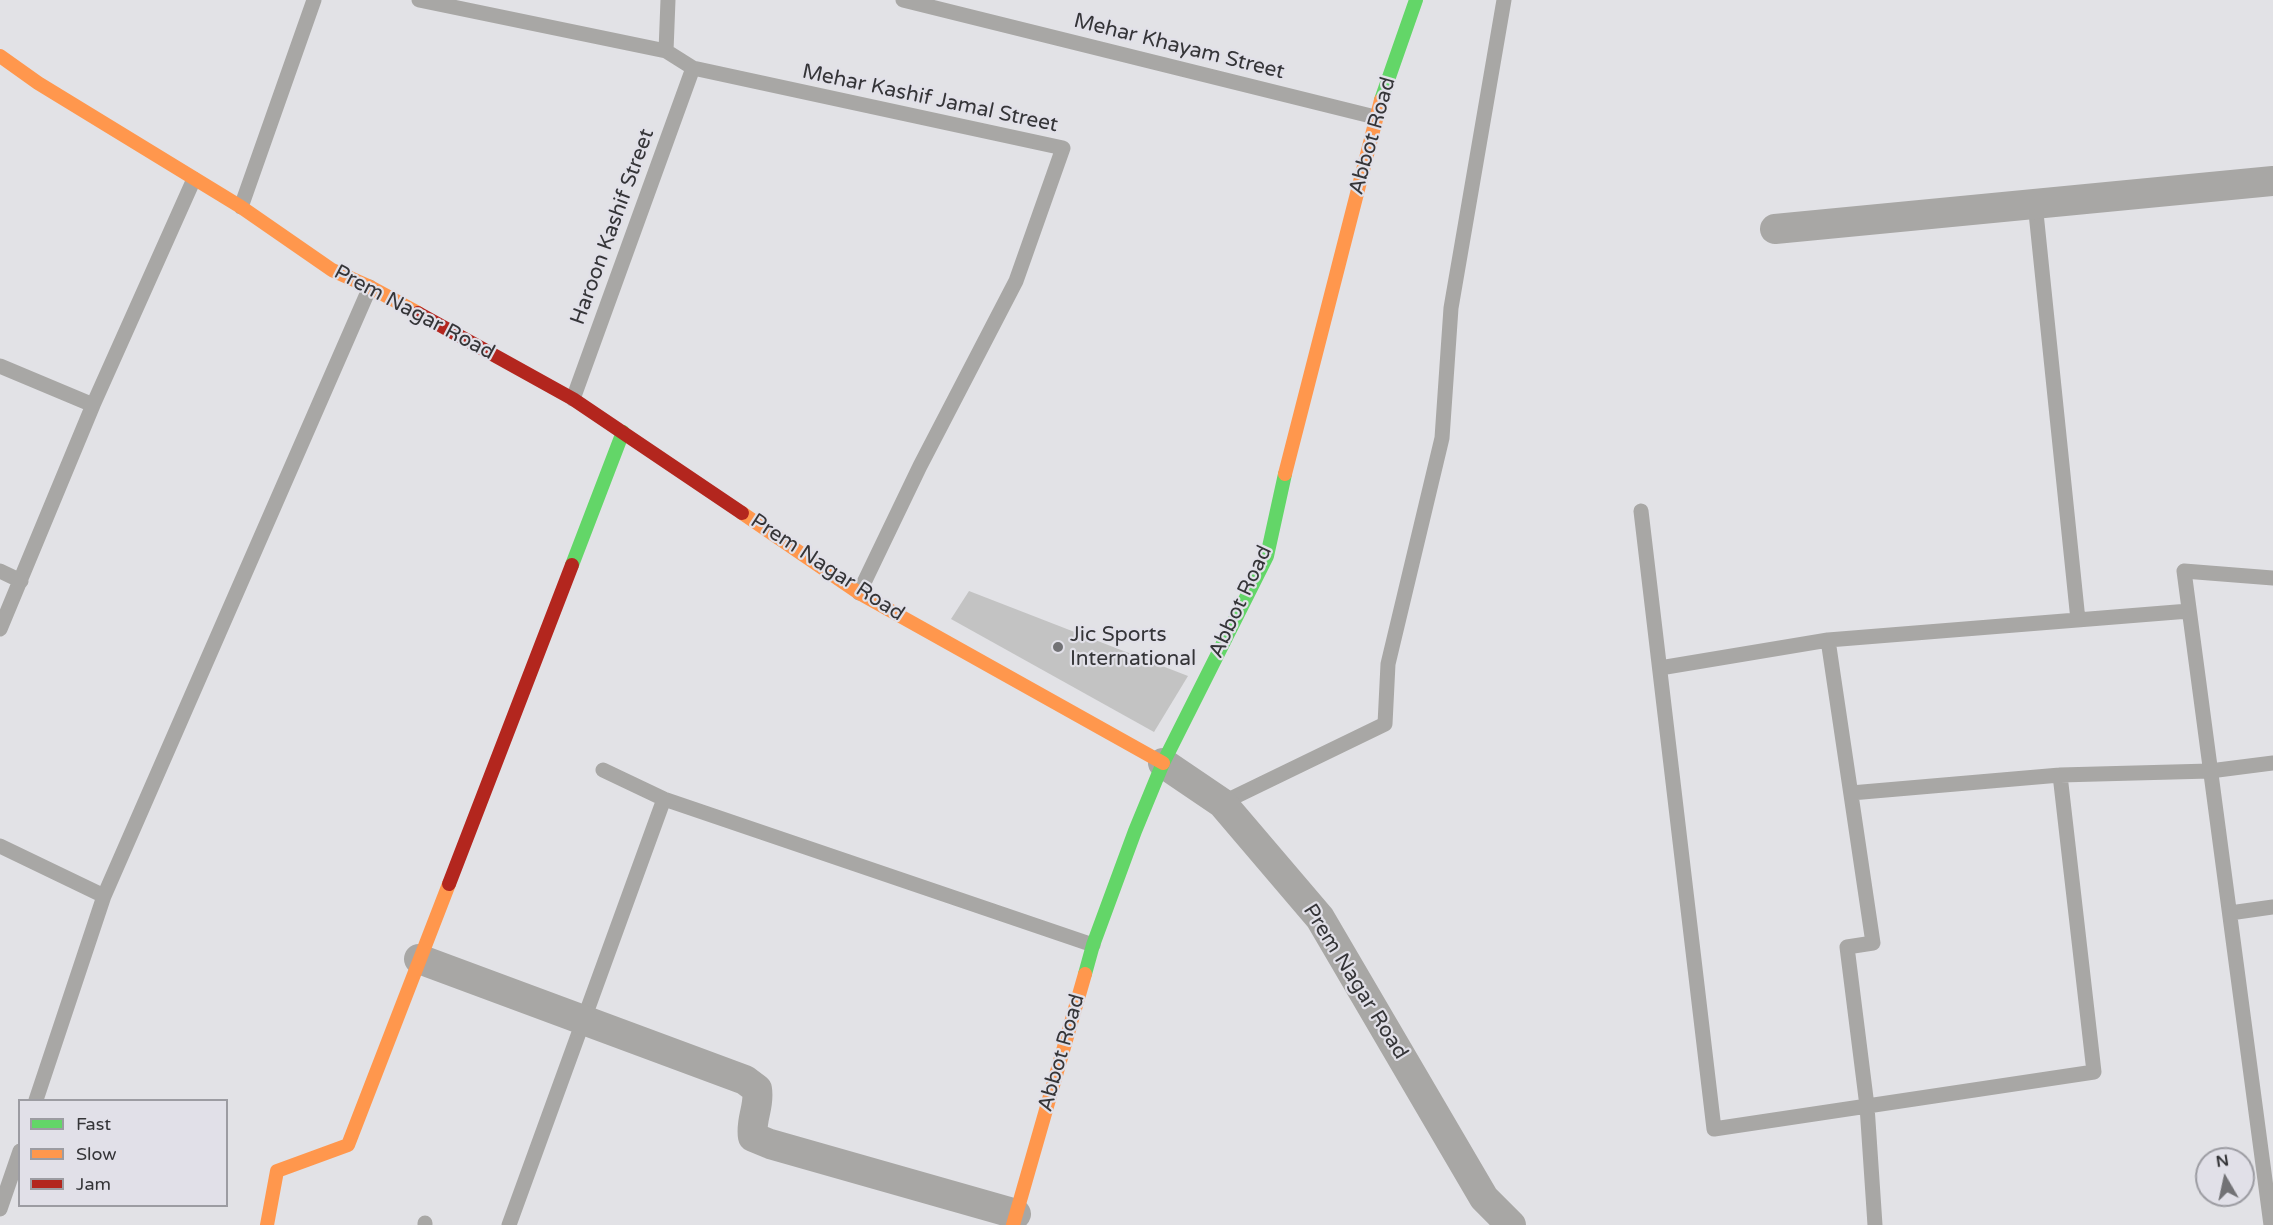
<!DOCTYPE html>
<html>
<head>
<meta charset="utf-8">
<style>
	body { margin:0 }
	#map { position:relative; width:2273px; height:1225px; overflow:hidden; background:#e2e2e6; font-family:"Varela Round",sans-serif }
	canvas { display:block }
	.legend { position:absolute; left:18px; top:1099px; width:210px; height:108px; box-sizing:border-box; background:#e1e0e8; border:2px solid #9c9ca2; margin:0; padding:8px 10px; list-style:none; font-size:18px; color:#353538 }
	.legend li { display:flex; align-items:center; gap:12px; height:30px }
	.legend b { width:30px; border:2px solid #9c9ca2 }
	.north { position:absolute; left:2195px; top:1147px; width:60px; height:60px; box-sizing:border-box; background:#e1e0e8; border:2px solid #9c9ca2; border-radius:50%; rotate:351deg; font-size:16px; font-weight:700; line-height:24px; text-align:center; color:#353538 }
	.north::after { content:''; display:block; margin:auto; width:21px; height:27px; background:#727275; clip-path:polygon(50% 0,100% 100%,50% 72%,0 100%) }
</style>
</head>
<body>
<div id="map">
<canvas width="2273" height="1225"></canvas>
<ul class="legend">
<li><b style="height:8px;background:#63d668"></b>Fast</li>
<li><b style="height:8px;background:#ff974d"></b>Slow</li>
<li><b style="height:8px;background:#b3261e"></b>Jam</li>
</ul>
<div class="north">N</div>
</div>
<script>
const c = document.querySelector('canvas').getContext('2d');
c.lineJoin = 'round';
function fillPath(path, color) {
  c.fillStyle = color;
  c.fill(path, 'evenodd');
}
function trace(path, color, width, dash) {
  c.strokeStyle = color;
  c.lineWidth = width;
  c.lineCap = dash ? 'butt' : 'round';
  c.setLineDash(dash || []);
  c.stroke(path);
}
function label(font, color, halo, rows, align = 'center') {
  c.font = font + ' "Varela Round",sans-serif';
  c.lineWidth = 4.5;
  c.setLineDash([]);
  c.textBaseline = 'middle';
  c.strokeStyle = halo;
  c.fillStyle = color;
  for (const [text, x, y, turn = 0] of rows) {
    c.save();
    c.translate(x, y);
    c.rotate((+turn || 0) * Math.PI / 180);
    c.textAlign = isNaN(turn) ? turn : align;
    if (halo) c.strokeText(text, 0, 0);
    c.fillText(text, 0, 0);
    c.restore();
  }
}
const building = new Path2D(`
	M969 591 1188 676 1154 732 951 619Z`);
const lane = new Path2D(`
	M419 0 666 51
	M668 0 666 51 693 68 1063 148 1016 281 920 466 859 593
	M903 0 1375 117
	M2035 203 2078 620
	M241 207 314 0
	M0 366 93 405
	M573 399 693 68
	M1641 511 1714 1129 2094 1072 2060 775
	M0 571 21 581
	M0 629 93 405 194 179
	M1828 640 1873 943 1847 947 1867 1106 1875 1225
	M1660 668 1828 640 2189 611
	M603 770 664 799 1093 945
	M1851 793 2060 775 2210 771 2273 763
	M1222 803 1385 724 1388 664 1442 438 1451 308 1504 0
	M0 846 104 896
	M2230 913 2273 907
	M36 1100 104 896 370 287
	M0 1209 20 1151
	M425 1225V1223
	M509 1225 664 799
	M2271 1225 2184 571 2273 578`);
const street = new Path2D(`
	M1775 229 2273 181
	M1163 763 1222 803 1320 918 1484 1198 1511 1225
	M419 959 745 1080 757 1089C760 1106 750 1120 753 1137L770 1144 1016 1214`);
const fast = new Path2D(`
	M1381 100 1416 0
	M572 565 623 432
	M1085 974 1093 945 1135 831 1163 763 1267 556 1285 474`);
const slow = new Path2D(`
	M0 56 38 83 241 207 332 270 370 287 418 313
	M1285 474 1381 100
	M742 513 859 593 1163 763
	M267 1225 277 1171 348 1145 449 884
	M1013 1225 1085 974`);
const jam = new Path2D(`
	M418 313 573 399 742 513
	M449 884 572 565`);
const markers = [
	[1058,647,6,"#727275"]
];
const streetNames = [
	["Mehar Khayam Street",1179,47,14],
	["Mehar Kashif Jamal Street",930,99,12],
	["Abbot Road",1373,136,-74],
	["Haroon Kashif Street",613,227,-70],
	["Prem Nagar Road",414,313,28],
	["Prem Nagar Road",827,568,33],
	["Abbot Road",1241,602,-65],
	["Prem Nagar Road",1355,982,58],
	["Abbot Road",1062,1053,-74]
];
const poiNames = [
	["Jic Sports",1070,635],
	["International",1070,659]
];
fillPath(building, '#c3c3c3');
trace(lane, '#a8a7a5', 15);
trace(street, '#a8a7a5', 30);
trace(fast, '#63d668', 14);
trace(slow, '#ff974d', 14);
trace(jam, '#b3261e', 14);
for (const [x, y, r, color] of markers) {
  const dot = new Path2D();
  dot.arc(x, y, r, 0, 2 * Math.PI);
  c.fillStyle = color;
  c.fill(dot);
  trace(dot, '#e1e0e8', 2);
}
label('21px', '#353538', '#e1e0e8', streetNames);
label('21px', '#353538', '#e1e0e8', poiNames, 'left');
</script>
</body>
</html>
